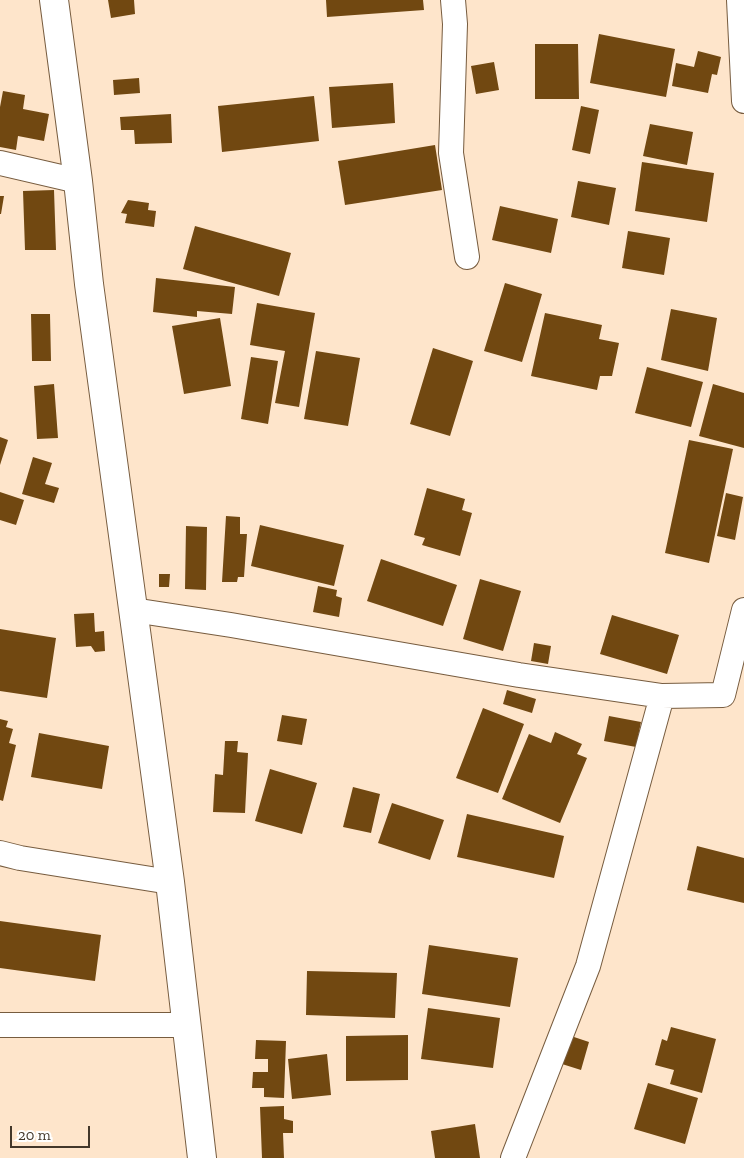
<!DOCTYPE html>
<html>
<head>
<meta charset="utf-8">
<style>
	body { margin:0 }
	#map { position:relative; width:744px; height:1158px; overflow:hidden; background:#fee5cb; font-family:"Zilla Slab",serif }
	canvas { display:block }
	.scale { position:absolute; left:10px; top:1126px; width:80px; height:22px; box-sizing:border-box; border:2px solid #43372a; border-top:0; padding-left:6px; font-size:15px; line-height:18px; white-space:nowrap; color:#43372a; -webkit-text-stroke:4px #fff; paint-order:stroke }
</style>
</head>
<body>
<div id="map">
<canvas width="744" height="1158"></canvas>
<div class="scale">20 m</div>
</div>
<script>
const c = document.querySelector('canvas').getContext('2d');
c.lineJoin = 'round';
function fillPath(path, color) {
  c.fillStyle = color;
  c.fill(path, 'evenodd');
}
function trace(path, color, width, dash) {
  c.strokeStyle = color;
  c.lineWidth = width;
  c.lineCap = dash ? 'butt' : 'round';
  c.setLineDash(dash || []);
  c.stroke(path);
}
const building = new Path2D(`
	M108 0H134L135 14 111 18Z
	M326 0H423L424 10 327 17Z
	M599 34 675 49 666 97 590 83Z
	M535 44H578L579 99H535Z
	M698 51 721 57 717 75 712 74 708 93 672 86 676 63 694 67Z
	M494 62 499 90 476 94 471 66Z
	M139 78 140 93 114 95 113 80Z
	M393 83 395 123 332 128 329 87Z
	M3 91 25 95 23 109 49 114 44 141 18 136 16 150 0 147V107Z
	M314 96 319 141 222 152 218 106Z
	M581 106 599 110 590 154 572 150Z
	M171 114 172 143 135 144 134 130H121L120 117Z
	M650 124 693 132 687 165 643 156Z
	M435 145 442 190 345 205 338 161Z
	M642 162 714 173 707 222 635 211Z
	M578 181 616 188 609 225 571 217Z
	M54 190 56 250H25L23 191Z
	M0 196H4L1 214H0Z
	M128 200 149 203 148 210 156 211 154 227 125 223 127 214 121 213Z
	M500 206 558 219 551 253 492 240Z
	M195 226 291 253 279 296 183 269Z
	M628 231 670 238 664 275 622 268Z
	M156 278 235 287 232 314 197 311V317L153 312Z
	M505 283 542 294 522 362 484 351Z
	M257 303 315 313 299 407 275 403 285 351 250 345Z
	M671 309 717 318 708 371 661 360Z
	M545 313 602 325 599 339 619 343 612 376H600L597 390 531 376Z
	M31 314H50L51 361H32Z
	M220 318 231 386 184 394 172 326Z
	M433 348 473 361 450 436 410 424Z
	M316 351 360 358 348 426 304 419Z
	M251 357 278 361 268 424 241 419Z
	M647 367 703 382 691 427 635 413Z
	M54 384 58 438 37 439 34 386Z
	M713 384 744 393V448L699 436Z
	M0 437 8 440 0 465Z
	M689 440 733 449 709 563 665 553Z
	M33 457 52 463 45 484 59 488 54 503 22 494Z
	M427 488 465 499 462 510 472 513 460 556 422 545 425 538 414 535Z
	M0 492 24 500 16 525 0 520Z
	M726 493 743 497 735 540 717 536Z
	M226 516 240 517V534H247L244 577H238L237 582H222Z
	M260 525 344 545 334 586 251 566Z
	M186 526 207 527 206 590 185 589Z
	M381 559 457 585 443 626 367 601Z
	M159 574H170L169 587H159Z
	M480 579 521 591 503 651 463 639Z
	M318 586 337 590 336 596 342 598 339 617 313 612Z
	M94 613 95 632 104 631 105 651 95 652 91 646 76 647 74 614Z
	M612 615 679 635 667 674 600 654Z
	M0 629 56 638 47 698 0 691Z
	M534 643 551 646 548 664 531 661Z
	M507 690 536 699 532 713 503 704Z
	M483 708 524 724 498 793 456 778Z
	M282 715 307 719 302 745 277 741Z
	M609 716 641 722 636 747 604 741Z
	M0 719 8 721 6 727 13 729 9 743 16 745 3 801 0 800Z
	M555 732 582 744 577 754 587 758 560 823 502 799 529 734 551 743Z
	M39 733 109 746 102 789 31 777Z
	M225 741H238L237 752 248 753 245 813 213 812 215 774 223 775Z
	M270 769 317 783 302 834 255 821Z
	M353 787 380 794 371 833 343 827Z
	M392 803 444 820 430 860 378 843Z
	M467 814 564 836 554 878 457 857Z
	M697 846 744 858V903L687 890Z
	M0 921 101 935 95 981 0 968Z
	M429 945 518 958 510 1007 422 994Z
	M307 971 397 973 395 1018 306 1015Z
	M428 1008 500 1018 493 1068 421 1059Z
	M671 1027 716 1039 702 1093 670 1084 674 1070 655 1065 662 1039 667 1041Z
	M408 1035V1080L346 1081V1036Z
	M571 1036 589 1042 581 1070 562 1064Z
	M256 1040 286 1041 284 1098 264 1097V1088H252L253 1072H268V1059H255Z
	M327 1054 331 1095 292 1099 288 1059Z
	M648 1083 698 1098 685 1144 634 1129Z
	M284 1106V1119L293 1121V1133H283L284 1158H262L260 1107Z
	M475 1124 480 1158H435L431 1131Z`);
const minor = new Path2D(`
	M453 0 455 24 451 153 467 257
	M739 0 744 101
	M0 163 78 181
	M133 610 231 625 519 675 662 696 723 695 744 610
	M0 853 20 858 170 882
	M0 1025H186
	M513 1158 588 966 662 696`);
const tertiary = new Path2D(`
	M54 0 78 181 89 284 170 882 202 1158`);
fillPath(building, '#714811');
trace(minor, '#775c3f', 26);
trace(tertiary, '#775c3f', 30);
trace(minor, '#fff', 24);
trace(tertiary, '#fff', 28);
</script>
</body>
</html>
